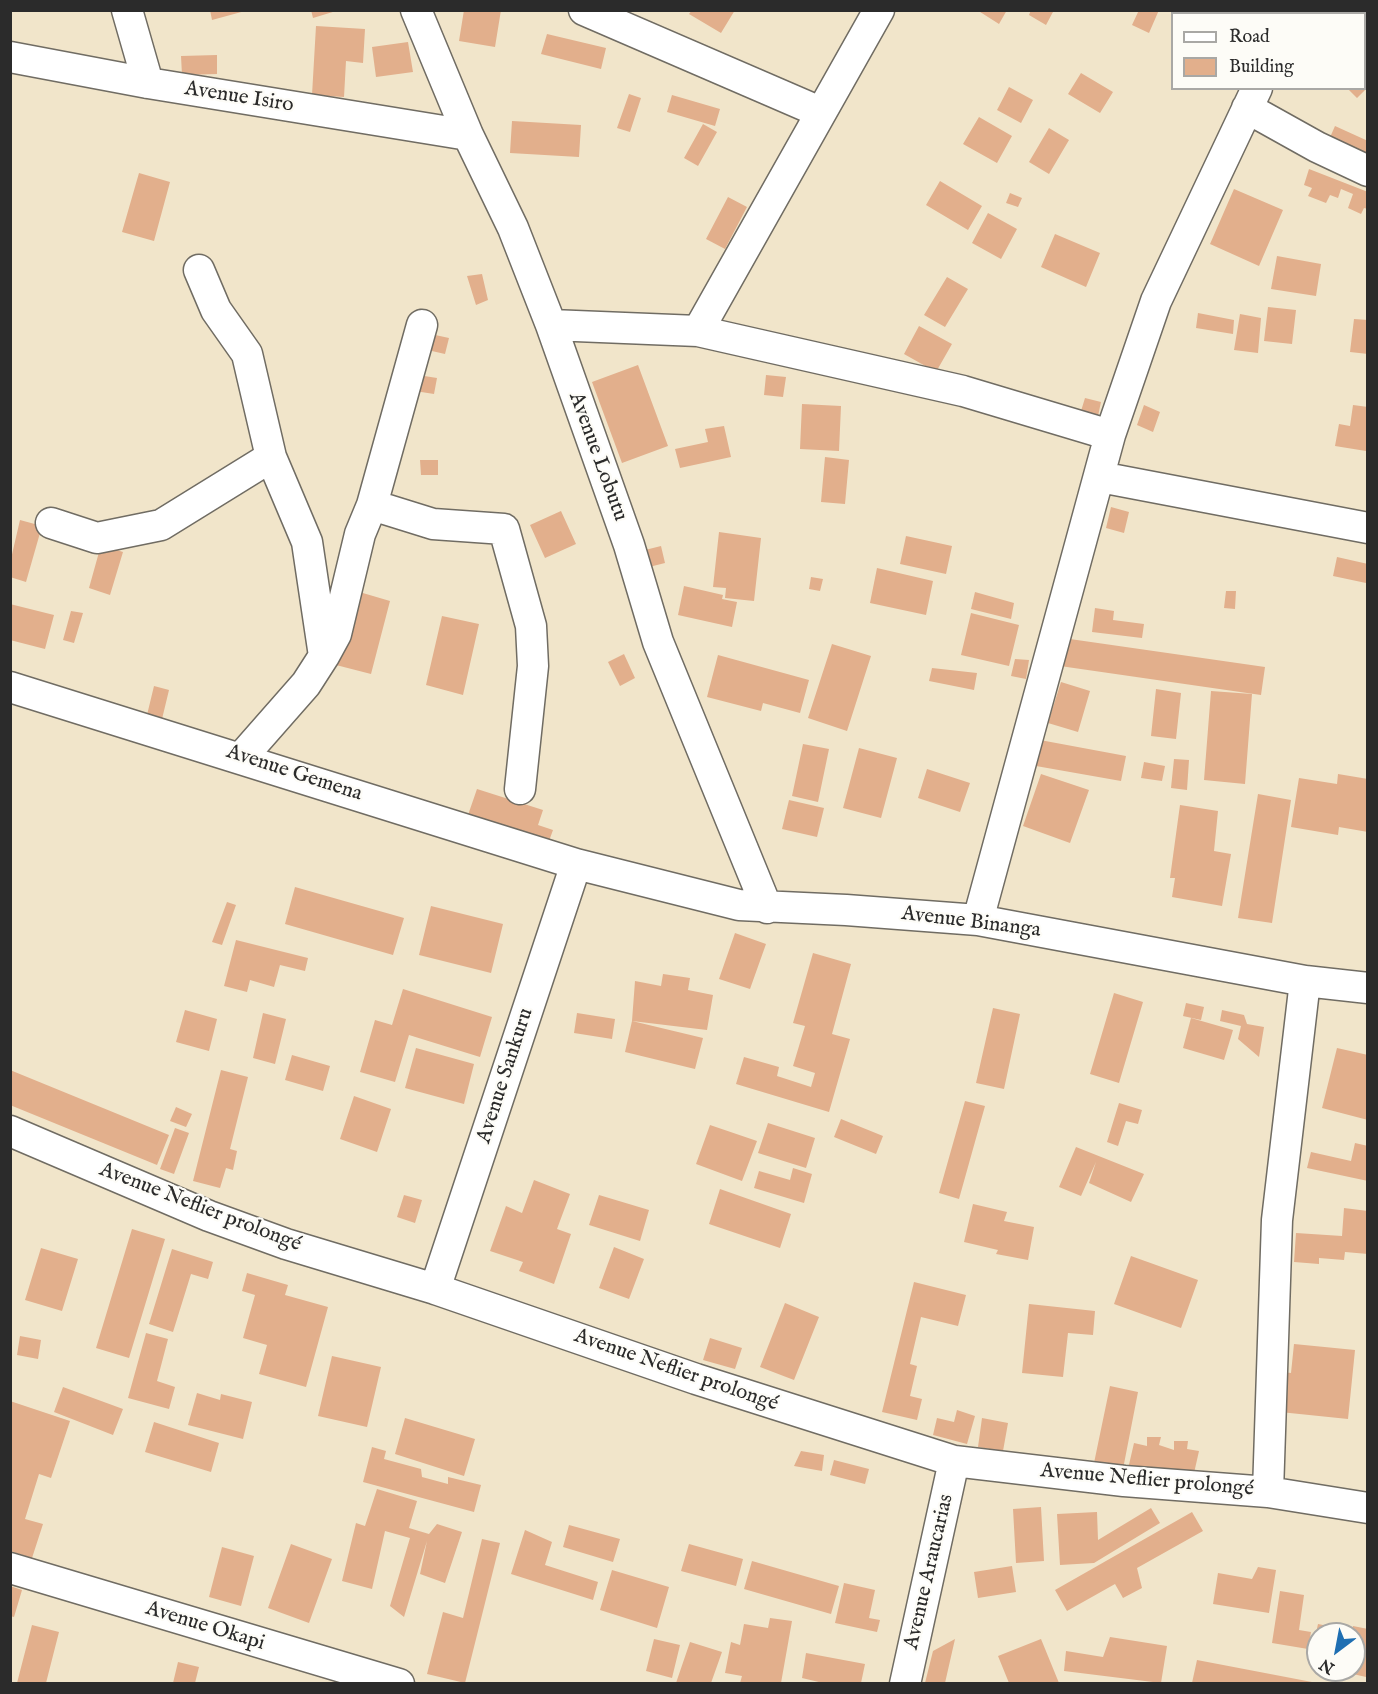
<!DOCTYPE html>
<html>
<head>
<meta charset="utf-8">
<style>
	body { margin:0 }
	#map { position:relative; width:1378px; height:1694px; overflow:hidden; background:#f1e5ca; font-family:"IM FELL English",serif }
	canvas { display:block }
	.frame { position:absolute; inset:0; border:12px solid #2b2b2b; pointer-events:none }
	.legend { position:absolute; left:1171px; top:12px; width:195px; height:78px; box-sizing:border-box; background:#fdfcf7; border:2px solid #a9a8a5; margin:0; padding:8px 10px; list-style:none; font-size:18px; color:#2b2b2b }
	.legend li { display:flex; align-items:center; gap:12px; height:30px }
	.legend b { width:30px; border:2px solid #a9a8a5 }
	.north { position:absolute; left:1306px; top:1622px; width:60px; height:60px; box-sizing:border-box; background:#fdfcf7; border:2px solid #a9a8a5; border-radius:50%; rotate:212deg; font-size:16px; font-weight:700; line-height:24px; text-align:center; color:#2b2b2b }
	.north::after { content:''; display:block; margin:auto; width:21px; height:27px; background:#1f6fb2; clip-path:polygon(50% 0,100% 100%,50% 72%,0 100%) }
</style>
</head>
<body>
<div id="map">
<canvas width="1378" height="1694"></canvas>
<div class="frame"></div>
<ul class="legend">
<li><b style="height:8px;background:#fff"></b>Road</li>
<li><b style="height:16px;background:#e2af8c"></b>Building</li>
</ul>
<div class="north">N</div>
</div>
<script>
const c = document.querySelector('canvas').getContext('2d');
c.lineJoin = 'round';
function fillPath(path, color) {
  c.fillStyle = color;
  c.fill(path, 'evenodd');
}
function trace(path, color, width, dash) {
  c.strokeStyle = color;
  c.lineWidth = width;
  c.lineCap = dash ? 'butt' : 'round';
  c.setLineDash(dash || []);
  c.stroke(path);
}
function label(font, color, halo, rows, align = 'center') {
  c.font = font + ' "IM FELL English",serif';
  c.lineWidth = 4.5;
  c.setLineDash([]);
  c.textBaseline = 'middle';
  c.strokeStyle = halo;
  c.fillStyle = color;
  for (const [text, x, y, turn = 0] of rows) {
    c.save();
    c.translate(x, y);
    c.rotate((+turn || 0) * Math.PI / 180);
    c.textAlign = isNaN(turn) ? turn : align;
    if (halo) c.strokeText(text, 0, 0);
    c.fillText(text, 0, 0);
    c.restore();
  }
}
const building = new Path2D(`
	M210 10H245V11L212 20Z
	M311 10H336V11L313 18Z
	M464 10H501L495 47 459 41Z
	M692 10H735L721 33 689 14Z
	M977 10H1007L999 24Z
	M1031 10H1054L1046 25 1029 15Z
	M1139 10H1159L1149 33 1132 25Z
	M316 26 365 29 363 63 346 61 344 97 312 95Z
	M547 34 606 48 601 69 541 54Z
	M408 42 413 72 376 77 372 47Z
	M217 55V74L182 75 181 56Z
	M1365 64 1368 66V87L1357 98 1347 88H1365Z
	M1081 73 1113 92 1100 113 1068 94Z
	M1009 87 1033 100 1021 123 997 110Z
	M629 94 641 98 630 132 617 128Z
	M672 95 720 109 715 126 667 112Z
	M979 117 1012 136 997 163 963 144Z
	M512 121 581 125 579 157 510 153Z
	M703 124 717 132 698 166 684 158Z
	M1335 126 1368 141V160L1328 142Z
	M1049 128 1069 140 1049 174 1029 162Z
	M1309 169 1368 192V209L1364 208 1361 214 1348 208 1353 194 1341 189 1338 198 1330 195 1326 203 1308 196 1312 188 1304 185Z
	M139 173 170 182 154 241 122 232Z
	M940 181 982 206 968 230 926 205Z
	M1234 189 1283 210 1259 266 1210 244Z
	M1010 193 1022 198 1018 207 1006 203Z
	M728 197 747 207 725 249 706 239Z
	M988 213 1017 229 1001 259 972 243Z
	M1055 234 1100 253 1086 287 1041 267Z
	M1277 256 1321 264 1316 296 1271 289Z
	M482 274 488 300 476 305 467 276Z
	M947 277 968 289 945 327 924 315Z
	M1268 307 1296 310 1292 344 1264 341Z
	M1198 313 1234 320 1233 334 1196 328Z
	M1240 314 1261 318 1258 353 1234 350Z
	M1354 319 1368 320V354L1350 352Z
	M919 326 952 344 936 372 904 354Z
	M426 333 449 338 445 354 423 349Z
	M638 365 668 446 622 463 592 382Z
	M418 375 437 378 434 394 415 391Z
	M766 375 786 377 783 397 764 395Z
	M1085 398 1101 402 1098 416 1081 411Z
	M802 404 841 406 839 451 800 449Z
	M1144 405 1160 412 1153 432 1137 425Z
	M1353 405 1368 407 1366 451 1335 446 1339 424 1350 426Z
	M724 426 731 457 680 468 675 449 708 442 705 429Z
	M825 457 849 460 845 504 821 502Z
	M420 460H438V475H421Z
	M1111 507 1129 512 1124 533 1106 528Z
	M561 511 576 544 545 558 530 525Z
	M20 520 42 526 26 582 10 577V563Z
	M719 532 761 538 754 601 725 598 726 588 713 587Z
	M906 536 952 546 946 574 900 564Z
	M101 545 123 552 110 595 89 588Z
	M661 546 665 563 645 568 641 551Z
	M1337 557 1368 564 1366 583 1333 576Z
	M877 568 933 581 926 615 870 603Z
	M811 577 823 579 820 591 809 589Z
	M684 586 723 595 722 599 737 602 732 627 678 615Z
	M356 591 390 601 371 674 336 665Z
	M1226 591H1236L1235 609 1224 608Z
	M975 592 1014 603 1011 619 971 609Z
	M10 604 54 615 45 649 10 640Z
	M1095 608 1114 611 1113 620 1144 624 1142 638 1092 632Z
	M71 611 83 613 74 643 63 640Z
	M971 613 1019 625 1009 666 961 655Z
	M442 616 479 624 463 695 426 685Z
	M1063 638 1265 667 1261 695 1060 666Z
	M832 644 871 656 847 731 808 718Z
	M624 654 635 678 620 686 608 662Z
	M718 655 809 680 800 713 763 703 761 711 707 697Z
	M1015 659 1029 660 1026 679 1011 676Z
	M932 668 977 673 974 690 929 681Z
	M1061 682 1090 691 1078 732 1048 723Z
	M154 686 169 690 162 719 147 715Z
	M1156 689 1181 693 1176 739 1151 736Z
	M1211 691 1252 694 1245 784 1204 780Z
	M1040 740 1126 756 1121 781 1036 766Z
	M803 744 829 749 818 802 792 796Z
	M859 748 897 758 881 818 843 808Z
	M1174 759 1189 760 1187 790 1171 788Z
	M1144 762 1165 766 1162 781 1141 778Z
	M927 769 970 783 960 812 918 798Z
	M1041 774 1089 790 1070 843 1023 826Z
	M1338 774 1368 779V832L1339 827 1338 835 1291 827 1299 778 1337 784Z
	M477 789 543 810 538 825 553 830 549 841 468 815Z
	M1258 794 1291 800 1272 923 1238 918Z
	M789 800 824 808 817 837 782 829Z
	M1180 805 1218 811 1214 851 1231 854 1222 906 1172 897 1175 878H1170Z
	M295 887 404 918 393 955 285 924Z
	M227 902 236 905 222 945 212 942Z
	M431 906 503 924 491 973 419 955Z
	M735 933 766 944 750 989 719 979Z
	M236 940 308 958 305 971 280 965 274 987 250 980 247 992 224 986Z
	M813 953 851 964 832 1034 850 1039 829 1112 736 1084 744 1057 779 1067 777 1076 811 1087 815 1073 793 1066 805 1026 793 1023Z
	M663 974 690 978 688 990 713 995 707 1030 632 1021 635 981 661 986Z
	M403 989 492 1017 480 1057 409 1035 395 1082 360 1072 375 1020 392 1025Z
	M1114 993 1143 1002 1119 1083 1090 1074Z
	M1186 1003 1204 1007 1201 1020 1183 1016Z
	M993 1008 1020 1014 1004 1089 976 1083Z
	M185 1010 217 1019 209 1051 176 1042Z
	M1222 1010 1244 1015 1247 1024 1264 1027 1259 1057 1238 1039 1241 1026 1220 1021Z
	M263 1013 286 1019 275 1064 253 1058Z
	M577 1013 615 1019 612 1039 574 1033Z
	M1191 1018 1233 1030 1224 1060 1183 1048Z
	M632 1021 703 1038 695 1069 625 1052Z
	M416 1048 474 1064 464 1104 405 1088Z
	M1337 1048 1368 1055V1120L1322 1108Z
	M292 1055 330 1066 323 1091 285 1080Z
	M10 1070 169 1135 157 1165 10 1105Z
	M221 1070 248 1077 230 1149 237 1151 233 1170 226 1168 220 1188 193 1181Z
	M354 1096 391 1109 377 1152 340 1139Z
	M965 1101 985 1106 959 1199 939 1193Z
	M1119 1103 1142 1110 1138 1124 1126 1121 1118 1146 1107 1142Z
	M176 1107 192 1114 186 1127 170 1121Z
	M841 1119 883 1136 876 1154 834 1137Z
	M768 1123 815 1138 806 1168 758 1153Z
	M710 1125 757 1141 742 1181 696 1164Z
	M175 1128 189 1133 174 1174 160 1169Z
	M1355 1143 1368 1146V1181L1307 1168 1311 1152 1351 1161Z
	M1076 1147 1144 1174 1131 1202 1089 1183 1096 1162 1081 1196 1059 1187Z
	M793 1168 812 1174 804 1203 754 1188 759 1171 790 1180Z
	M534 1180 570 1194 557 1229 571 1234 554 1284 519 1271 523 1262 490 1251 506 1206 522 1213Z
	M720 1189 791 1214 780 1248 709 1224Z
	M404 1195 422 1200 415 1223 397 1217Z
	M599 1195 649 1210 640 1241 589 1225Z
	M973 1204 1007 1212 1004 1221 1034 1227 1028 1260 996 1254 998 1250 964 1242Z
	M1344 1208 1368 1211V1254L1345 1252 1344 1260 1319 1258V1264L1294 1262 1296 1233 1342 1236Z
	M132 1229 165 1239 129 1358 96 1348Z
	M614 1247 644 1259 629 1299 599 1288Z
	M41 1248 78 1259 62 1311 25 1300Z
	M172 1249 213 1262 208 1279 191 1274 173 1332 149 1324Z
	M1131 1256 1198 1280 1181 1328 1114 1304Z
	M247 1273 288 1285 285 1295 328 1307 306 1387 259 1374 267 1345 243 1338 255 1295 242 1291Z
	M914 1282 966 1295 958 1326 921 1317 910 1364 917 1366 910 1396 922 1399 917 1420 882 1412Z
	M785 1303 819 1317 794 1380 760 1367Z
	M1029 1304 1095 1311 1093 1335 1068 1333 1063 1377 1022 1373Z
	M146 1333 168 1339 157 1381 175 1387 169 1409 128 1398Z
	M20 1336 41 1340 38 1359 17 1355Z
	M710 1338 742 1348 735 1369 703 1360Z
	M1294 1344 1355 1350 1348 1419 1280 1412 1283 1372 1291 1373Z
	M332 1356 381 1367 367 1427 318 1416Z
	M1110 1386 1138 1392 1123 1469 1094 1463Z
	M63 1387 123 1409 113 1435 54 1412Z
	M197 1393 220 1400 221 1394 252 1402 243 1439 188 1425Z
	M10 1401 70 1421 51 1478 39 1474 25 1519 43 1524 32 1558 10 1551Z
	M957 1410 975 1416 967 1444 933 1435 937 1418 954 1422Z
	M405 1418 475 1439 464 1476 395 1454Z
	M982 1418 1008 1423 1003 1451 978 1447Z
	M154 1422 219 1443 211 1472 145 1452Z
	M1147 1437H1161L1159 1445 1174 1450V1441H1188L1187 1449 1199 1451 1192 1482 1128 1469 1134 1443 1147 1446Z
	M372 1447 386 1451 384 1459 421 1469 422 1477 448 1484V1477L481 1485 474 1512 363 1482Z
	M801 1451 824 1455 822 1471 794 1466Z
	M834 1460 869 1469 865 1484 830 1475Z
	M377 1489 417 1501 409 1528 429 1534 437 1524 462 1532 445 1583 420 1574 427 1541 404 1617 390 1606 410 1538 385 1531 372 1589 342 1581 356 1523 365 1526Z
	M1041 1507 1044 1561 1016 1563 1013 1509Z
	M1151 1508 1160 1523 1094 1563 1060 1565 1057 1514 1097 1512 1098 1540Z
	M1192 1512 1203 1531 1137 1568 1142 1588 1123 1598 1115 1584 1067 1611 1055 1590Z
	M569 1525 620 1539 613 1562 563 1547Z
	M525 1530 552 1542 545 1565 598 1582 593 1600 511 1574Z
	M482 1539 500 1543 465 1683 427 1674 443 1612 463 1618Z
	M291 1544 332 1559 309 1623 268 1608Z
	M689 1544 743 1559 736 1586 681 1571Z
	M222 1547 254 1556 241 1606 209 1597Z
	M752 1561 839 1586 831 1614 744 1589Z
	M1012 1566 1016 1592 978 1598 974 1572Z
	M1258 1567 1276 1570 1269 1613 1213 1604 1218 1573 1252 1579Z
	M612 1570 669 1587 657 1628 600 1610Z
	M844 1583 875 1590 869 1618 880 1620 877 1632 835 1623Z
	M10 1586 22 1590 14 1617 10 1616Z
	M1280 1591 1304 1595 1299 1630 1311 1632 1308 1649 1272 1643Z
	M770 1618 792 1621 781 1683H740L742 1676 725 1673 731 1642 740 1645 744 1624 768 1628Z
	M1318 1624 1352 1631 1353 1626 1368 1629 1366 1677 1340 1671 1354 1670V1634H1318V1666L1309 1664Z
	M32 1625 59 1632 46 1683H17Z
	M1110 1637 1167 1646 1161 1683 1064 1671 1066 1651 1103 1657Z
	M654 1639 680 1645 672 1678 646 1671Z
	M955 1639 945 1683H925L933 1651Z
	M1041 1639 1059 1683H1009L998 1656Z
	M690 1642 722 1652 711 1683H676Z
	M806 1653 865 1664 861 1683H823L802 1678Z
	M1197 1660 1312 1682V1683H1192Z
	M178 1662 199 1667 195 1683H173Z`);
const minor = new Path2D(`
	M127 10 148 83
	M416 10 468 135 513 228 551 325 629 545 658 642 767 908
	M584 10 820 112
	M1298 14 1299 10
	M10 57 148 83 468 135
	M1247 108 1317 147 1368 171
	M199 270 216 310 247 354 271 457 307 542 324 656 306 684 241 758
	M551 325 698 331 963 391 1110 435
	M698 331 879 10
	M1100 477 1368 528
	M372 505 433 524 504 529 531 626 533 666 520 789
	M51 523 97 538 161 525 271 457
	M324 656 336 634 360 534 372 505 422 325
	M10 687 576 864 739 905 846 910 978 920 1305 981 1368 988
	M978 920 1110 435 1156 301 1257 88
	M10 1131 209 1216 286 1244 435 1289 696 1379 954 1461 1124 1481 1268 1492 1368 1508
	M435 1289 576 864
	M1268 1492 1277 1220 1305 981
	M10 1568 399 1684
	M905 1684 954 1461`);
const streetNames = [
	["Avenue Isiro",239,98,9],
	["Avenue Lobutu",597,457,70],
	["Avenue Gemena",294,774,18],
	["Avenue Binanga",971,923,7],
	["Avenue Sankuru",506,1076,-72],
	["Avenue Neflier prolongé",200,1208,21],
	["Avenue Neflier prolongé",676,1371,19],
	["Avenue Neflier prolongé",1147,1481,5],
	["Avenue Araucarias",930,1572,-77],
	["Avenue Okapi",205,1627,17]
];
fillPath(building, '#e2af8c');
trace(minor, '#706c63', 33);
trace(minor, '#fff', 30);
label('21px', '#2b2b2b', '#fdfcf7', streetNames);
</script>
</body>
</html>
